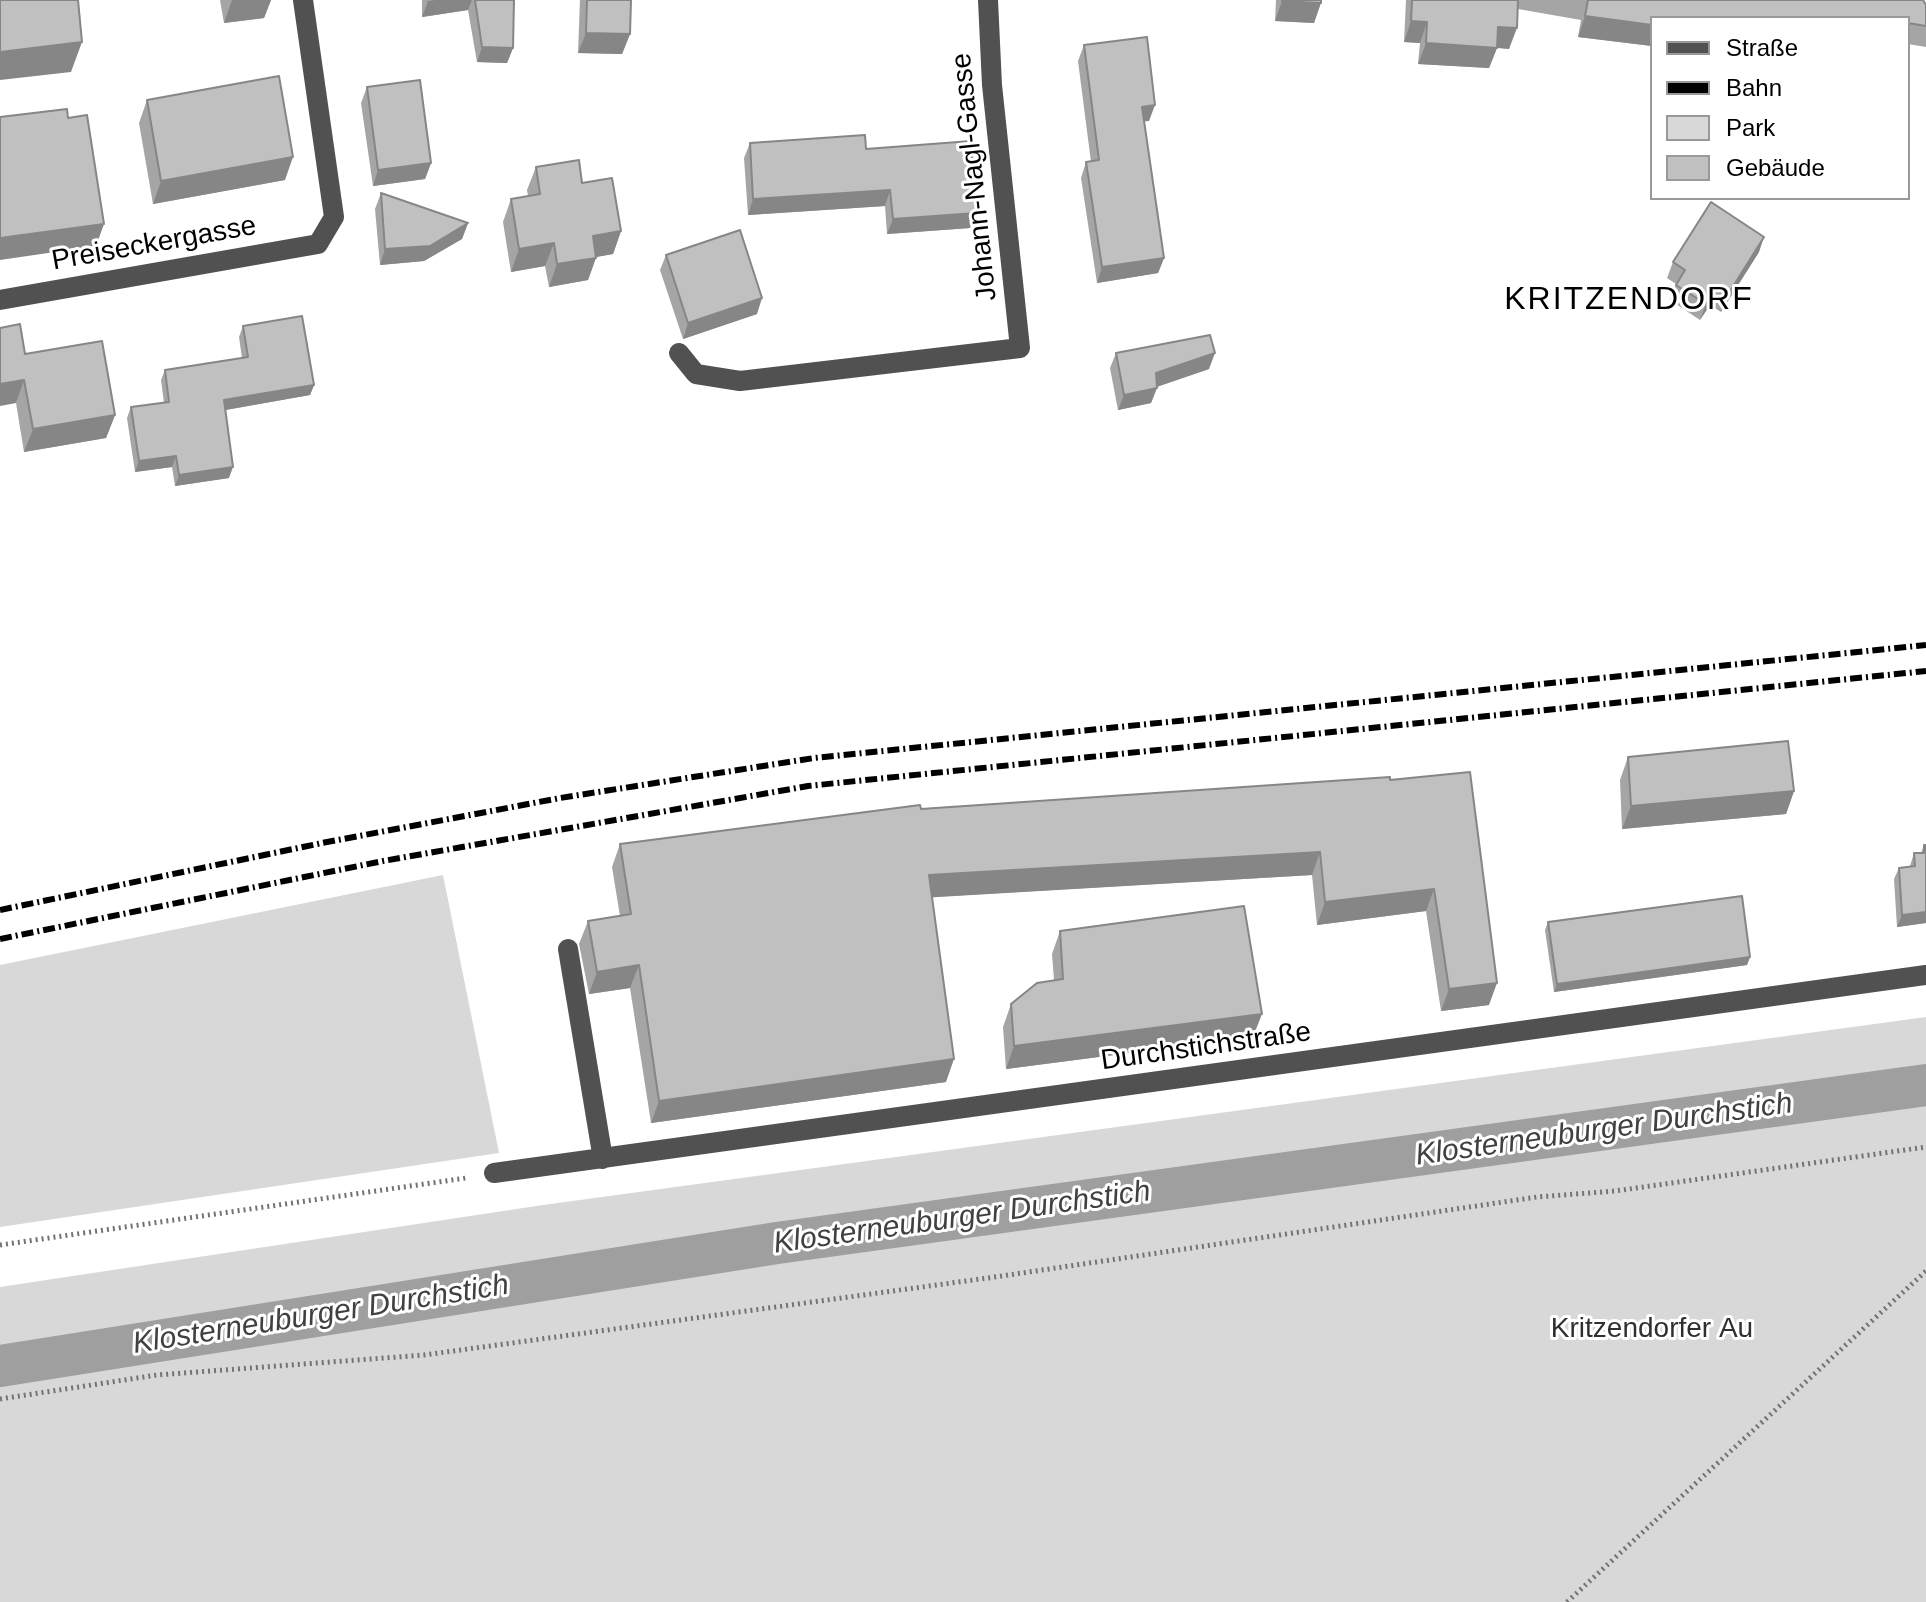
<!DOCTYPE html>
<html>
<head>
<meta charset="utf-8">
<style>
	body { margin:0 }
	#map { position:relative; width:1926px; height:1602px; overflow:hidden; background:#fff; font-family:Arial,sans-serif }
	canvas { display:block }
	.legend { position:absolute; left:1650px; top:16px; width:260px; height:184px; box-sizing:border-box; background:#fff; border:2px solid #999; margin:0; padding:10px 14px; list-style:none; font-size:24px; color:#000 }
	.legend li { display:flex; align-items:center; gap:16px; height:40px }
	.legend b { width:40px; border:2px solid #999 }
</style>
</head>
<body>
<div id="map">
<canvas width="1926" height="1602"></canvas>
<ul class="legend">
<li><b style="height:10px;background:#515151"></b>Straße</li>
<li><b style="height:10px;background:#000"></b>Bahn</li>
<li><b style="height:22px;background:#d8d8d8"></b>Park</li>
<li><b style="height:22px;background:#c0c0c0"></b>Gebäude</li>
</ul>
</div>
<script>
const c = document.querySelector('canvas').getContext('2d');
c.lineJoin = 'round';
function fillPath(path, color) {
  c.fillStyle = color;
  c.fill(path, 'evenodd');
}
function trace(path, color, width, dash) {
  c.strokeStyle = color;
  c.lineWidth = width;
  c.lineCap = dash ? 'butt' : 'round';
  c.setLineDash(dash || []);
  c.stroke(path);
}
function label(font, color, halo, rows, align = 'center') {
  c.font = font + ' Arial,sans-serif';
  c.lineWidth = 6;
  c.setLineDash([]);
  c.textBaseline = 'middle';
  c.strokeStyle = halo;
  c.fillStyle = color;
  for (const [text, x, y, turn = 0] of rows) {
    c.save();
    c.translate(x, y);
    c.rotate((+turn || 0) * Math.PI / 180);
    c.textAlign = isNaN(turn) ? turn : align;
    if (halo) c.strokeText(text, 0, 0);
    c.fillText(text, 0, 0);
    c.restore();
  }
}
const green = new Path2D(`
	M443 875 499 1153 0 1227V965Z
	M1926 1017V1602H0V1287L543 1205Z`);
const canal = new Path2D(`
	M0 1366 777 1243 1926 1085`);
const path = new Path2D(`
	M0 1245 466 1178
	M0 1399 157 1375 424 1355 988 1278 1537 1197 1615 1191 1926 1147
	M1567 1602 1926 1271`);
const minor = new Path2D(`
	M0 300 318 244 334 217 303 0
	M679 353 696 374 740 381 1020 348 992 85 988 0
	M568 949 603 1159
	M494 1173 1926 975`);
const rail = new Path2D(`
	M0 910 322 843 560 798 814 758 1926 645
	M0 939 383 861 808 786 1926 671`);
const wall = new Path2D(`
	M220 0H271L264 18 224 23Z
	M422 0H514L513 48 507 63 477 62 468 10 422 17Z
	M580 0H631L630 34 622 54 578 53Z
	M1276 0H1321L1314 23 1275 21Z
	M1406 0H1923L1926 5V47L1908 44V18H1652V46L1578 37 1581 20 1518 9 1509 49 1497 48 1489 68 1418 64 1420 43 1404 42Z
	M1084 45 1149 121H1144L1164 258 1158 273 1097 283 1081 178 1086 162H1091L1078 61Z
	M367 87 431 163 425 179 373 186 361 103Z
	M147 100 285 180 153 204 139 123Z
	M750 143 866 149 970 228 887 234 885 206 748 215 744 158Z
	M536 167 582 183 621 231 613 254 596 257 588 280 549 287 545 266 511 272 503 222 511 199 528 196 527 190Z
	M381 193 468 223 462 239 424 261 380 265 375 209Z
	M1759 252 1721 312 1710 305 1700 320 1670 300 1676 284 1667 278 1673 262Z
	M666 255 757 314 683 339 660 270Z
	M243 326 314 385 310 395 225 410 229 478 175 486 172 467 135 472 127 418 131 407 164 403 161 380 165 370 242 358 239 337Z
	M1116 353 1209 369 1157 387 1151 403 1118 410 1110 368Z
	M25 354 115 415 106 438 24 452 16 403Z
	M1628 757 1794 791 1786 814 1622 829 1620 780Z
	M1390 777 1489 1005 1441 1011 1426 911 1317 925 1312 875 932 897 946 1082 651 1123 630 988 589 994 579 944 588 921 620 916 612 867 620 844 921 809Z
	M1924 845H1926V923L1897 927 1894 879 1899 868 1910 866 1914 853H1921Z
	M1548 922 1750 957 1747 965 1554 992 1545 930Z
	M1060 931 1253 1037 1006 1069 1003 1027 1011 1004 1054 980 1052 954Z`);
const shadedWall = new Path2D(`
	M232 0H271L264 18 224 23Z
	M435 0H472L468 10 422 17 428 1Z
	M1282 1 1321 3 1314 23 1275 21Z
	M1585 16 1652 25V46L1578 37Z
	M1411 21 1427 22 1420 43 1404 42Z
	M1498 27 1517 28 1509 49 1491 47Z
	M586 33 630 34 622 54 578 53Z
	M82 42 71 72 0 80V52Z
	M1426 43 1497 48 1489 68 1418 64Z
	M482 47 513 48 507 63 477 62Z
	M1155 105 1149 121 1137 122 1142 107Z
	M293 157 285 180 153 204 161 181Z
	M431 163 425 179 373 186 378 170Z
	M890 190 885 206 748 215 753 199Z
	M976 213 970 228 887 234 893 219Z
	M468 223 462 239 424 261 380 265 385 249Z
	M104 224 96 246 0 260V238Z
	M621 231 613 254 585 259 593 236Z
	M1764 237 1759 252 1721 312 1727 296Z
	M554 243 545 266 511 272 519 249Z
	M596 258 588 280 549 287 557 264Z
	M1164 258 1158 273 1097 283 1102 267Z
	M1716 289 1710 305 1700 320 1706 304Z
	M762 298 757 314 683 339 688 323Z
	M1215 353 1209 369 1150 389 1156 373Z
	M24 380 16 403 0 406V384Z
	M314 385 310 395 220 411 224 400Z
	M1157 388 1151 403 1118 410 1124 395Z
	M115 415 106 438 24 452 33 429Z
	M176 456 172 467 135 472 139 461Z
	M233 467 229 478 175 486 179 475Z
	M1794 791 1786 814 1622 829 1631 806Z
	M1320 852 1312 875 921 898 929 875Z
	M1434 889 1426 911 1317 925 1325 902Z
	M1926 912V923L1897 927 1902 915Z
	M1750 957 1747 965 1554 992 1557 984Z
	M639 965 630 988 589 994 597 972Z
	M1497 983 1489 1005 1441 1011 1449 989Z
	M1262 1014 1253 1037 1006 1069 1014 1046Z
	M954 1059 946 1082 651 1123 659 1101Z`);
const building = new Path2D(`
	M0 0H78L82 42 0 52Z
	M475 0H514L513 48 482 47Z
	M587 0H631L630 34 586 33Z
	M1282 0H1321V3L1282 1Z
	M1412 0H1518L1517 28 1498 27 1497 48 1426 43 1427 22 1411 21Z
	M1588 0H1923L1926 5V26L1908 23V18H1652V25L1585 16Z
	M1147 37 1155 105 1142 107 1164 258 1102 267 1086 162 1099 160 1084 45Z
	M279 76 293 157 161 181 147 100Z
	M420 80 431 163 378 170 367 87Z
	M67 109 68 118 87 115 104 224 0 238V117Z
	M865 135 866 149 971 141 976 213 893 219 890 190 753 199 750 143Z
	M579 160 582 183 612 178 621 231 593 236 596 258 557 264 554 243 519 249 511 199 540 194 536 167Z
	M381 193 468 223 430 246 385 249Z
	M1711 202 1764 237 1727 296 1716 289 1706 304 1676 285 1685 270 1673 262Z
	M740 230 762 298 688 323 666 255Z
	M302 316 314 385 224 400 233 467 179 475 176 456 139 461 131 407 169 402 165 370 248 357 243 326Z
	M20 324 25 354 102 341 115 415 33 429 24 380 0 384V328Z
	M1210 335 1215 353 1156 373 1157 388 1124 395 1116 353Z
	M1788 741 1794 791 1631 806 1628 757Z
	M1470 772 1497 983 1449 989 1434 889 1325 902 1320 852 929 875 954 1059 659 1101 639 965 597 972 588 921 631 914 620 844 920 805 921 809 1390 777V780Z
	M1924 845H1926V912L1902 915 1899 868 1915 866 1914 853H1924Z
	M1742 896 1750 957 1557 984 1548 922Z
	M1244 906 1262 1014 1014 1046 1011 1004 1037 983 1063 979 1060 931Z`);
const streetNames = [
	["Johann-Nagl-Gasse",975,177,-96],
	["Preiseckergasse",154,244,-10],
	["Durchstichstraße",1206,1047,-8]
];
const parkNames = [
	["Kritzendorfer Au",1652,1329]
];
const waterNames = [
	["Klosterneuburger Durchstich",1604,1130,-8],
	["Klosterneuburger Durchstich",962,1218,-8],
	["Klosterneuburger Durchstich",321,1315,-9]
];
const quarterNames = [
	["KRITZENDORF",1629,300]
];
fillPath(green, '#d8d8d8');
trace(canal, '#9f9f9f', 42);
trace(path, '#737373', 5, [2, 4]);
trace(minor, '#515151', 20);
trace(rail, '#000', 6, [12, 4, 2, 4]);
fillPath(wall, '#a5a5a5');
fillPath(shadedWall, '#868686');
fillPath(building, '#c0c0c0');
trace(building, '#868686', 2);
label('28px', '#000', '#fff', streetNames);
label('28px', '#2f2f2f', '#fff', parkNames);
label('italic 30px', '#404040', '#fff', waterNames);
c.letterSpacing = '2px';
label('32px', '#000', '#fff', quarterNames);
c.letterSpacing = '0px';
</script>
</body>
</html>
